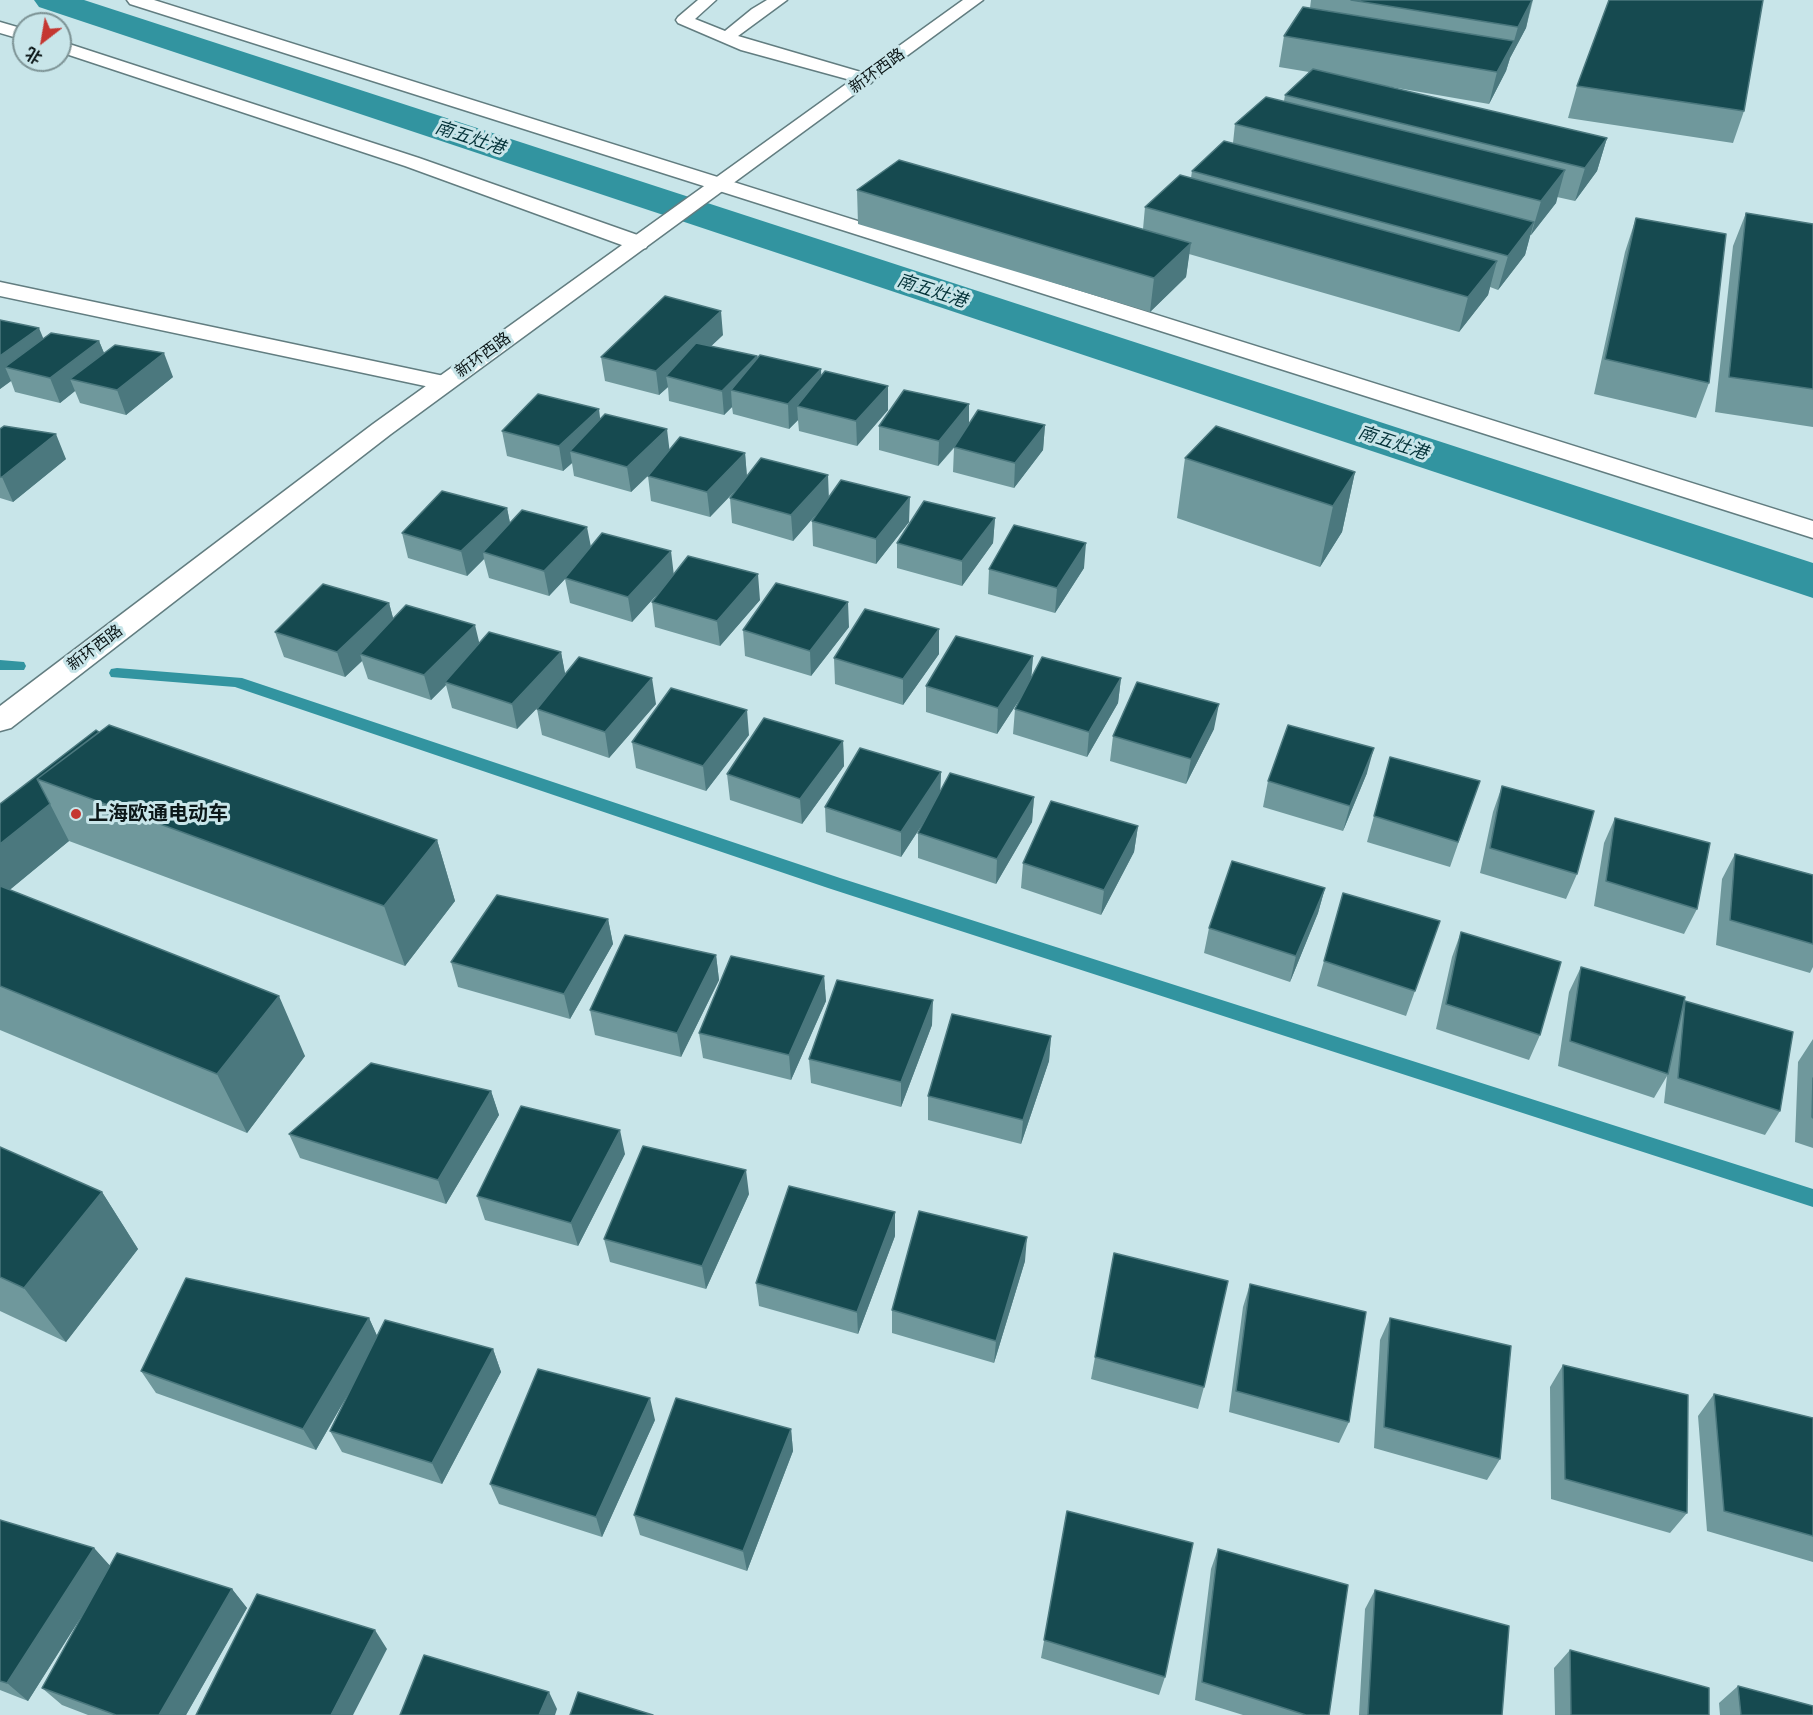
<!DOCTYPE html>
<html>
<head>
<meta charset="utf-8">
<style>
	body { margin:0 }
	#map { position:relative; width:1813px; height:1715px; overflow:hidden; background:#c8e5e9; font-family:Inter,"Noto Sans SC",sans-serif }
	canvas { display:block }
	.north { position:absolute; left:12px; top:12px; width:60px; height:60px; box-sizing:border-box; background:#c8e5e9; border:2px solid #7d9395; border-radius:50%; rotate:211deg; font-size:16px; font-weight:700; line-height:24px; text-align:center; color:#0c1718 }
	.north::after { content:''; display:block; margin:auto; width:21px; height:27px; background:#c53731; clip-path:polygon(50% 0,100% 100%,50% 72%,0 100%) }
</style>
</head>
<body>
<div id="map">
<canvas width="1813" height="1715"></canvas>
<div class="north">北</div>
</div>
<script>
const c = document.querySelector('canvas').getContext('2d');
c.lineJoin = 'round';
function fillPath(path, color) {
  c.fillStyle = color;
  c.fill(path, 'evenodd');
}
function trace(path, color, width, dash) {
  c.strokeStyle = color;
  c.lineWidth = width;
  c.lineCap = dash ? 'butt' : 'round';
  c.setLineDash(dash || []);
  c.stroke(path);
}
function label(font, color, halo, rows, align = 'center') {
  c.font = font + ' Inter,"Noto Sans SC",sans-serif';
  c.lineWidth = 6;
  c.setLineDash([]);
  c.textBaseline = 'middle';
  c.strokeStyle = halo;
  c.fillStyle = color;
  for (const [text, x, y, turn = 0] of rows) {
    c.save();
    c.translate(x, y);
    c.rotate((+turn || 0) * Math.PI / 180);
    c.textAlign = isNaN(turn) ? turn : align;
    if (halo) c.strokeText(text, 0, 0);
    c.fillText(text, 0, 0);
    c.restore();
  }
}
const stream = new Path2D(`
	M0 660 24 662 26 666 24 670H0Z
	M117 668 242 678 840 878 1813 1189V1207L828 888 235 687 111 677 109 673 111 669Z`);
const canal = new Path2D(`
	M34 0H84L1813 563V598L39 7Z`);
const lane = new Path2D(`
	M698 0H716L695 19 725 31 752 9 767 0H787L738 36 871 75 874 79 871 83 865 84 741 50 678 23 676 20 678 17Z`);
const street = new Path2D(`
	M127 0H154L1813 521V538L130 4Z
	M0 22 24 29V40L0 33Z
	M60 41 419 158 646 238 649 243 646 248 638 250 630 248 405 166 60 52Z
	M0 282 444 376 453 378 456 383 453 388 444 390 0 296Z`);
const secondary = new Path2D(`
	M963 0H983L391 434 11 728 0 731V706L373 424Z`);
const wall = new Path2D(`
	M1311 0H1533L1526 28 1510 58 1506 71 1489 104 1380 85 1607 138 1597 171 1575 201 1557 197 1556 203 1531 235H1530L1525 255 1498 290 1490 287 1488 295 1459 332 1189 254 1186 277 1150 312 858 224 857 190 1143 229 1145 207 1191 178 1192 171 1233 143 1235 124 1284 101 1285 95 1309 72 1279 67 1284 36 1310 8Z
	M1577 86 1744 111 1733 143 1568 118Z
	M1746 213 1813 224V427L1715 412 1733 246Z
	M1636 218 1709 383 1696 418 1594 394 1625 252Z
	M0 320 43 339 99 341 104 353 173 377 126 415 80 403 75 391 60 403 15 392 11 381 0 389Z
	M723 335 711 346 757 359 821 369V376L888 410 857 446 799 431 798 420 789 429 733 414 732 407 724 415 669 401 668 387 659 395 605 381 601 357Z
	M969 404V424L1045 425 1043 450 1014 488 953 472 954 448 938 466 879 450V426Z
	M600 419 669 450 745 453 747 476 829 498 909 522 876 564 813 546 812 521 823 506 793 541 732 523 730 498 739 487 710 517 651 501 648 476 631 492 574 476 572 463 563 471 507 456 502 431Z
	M0 429 66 459 13 502 0 498Z
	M1185 458 1355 472 1342 532 1320 567 1177 518Z
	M507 508 510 523 591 547 674 574 760 600 720 646 655 627 652 602 658 593 632 622 570 603 565 579 549 596 489 578 484 559 467 576 408 558 402 533Z
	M995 518 993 543 962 586 897 568V543Z
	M1084 568 1055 613 988 594 989 569Z
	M389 603 393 618 479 643 561 652 565 675 656 704 609 758 542 735 537 709 542 703 517 729 452 708 446 685 431 700 368 679 362 661 345 677 284 657 275 632Z
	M849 627 811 676 745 656 743 630Z
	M939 629V654L903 705 835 684 834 658Z
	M1033 656 1031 677 1121 678 1118 703 1087 757 1013 734 1015 709 1021 697 997 734 926 712V686Z
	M1214 729 1186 784 1110 761 1113 736Z
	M99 732 437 840 455 901 405 966 69 841 9 890 305 1056 247 1133 0 1030V804Z
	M749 735 706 791 636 768 632 742Z
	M843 741 844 766 802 824 730 800 727 774Z
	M1390 757 1480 781 1450 867 1367 842Z
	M941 772 940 791 1034 797 1032 822 996 884 918 858V833L924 822 901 857 826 832 825 807Z
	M1367 773 1343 831 1263 807 1268 781Z
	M1502 786 1577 874 1566 899 1480 873 1493 812Z
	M1615 818 1697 909 1684 934 1594 906 1604 843Z
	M1138 826 1134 852 1101 915 1021 888 1023 863Z
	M1735 854 1813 875V967L1810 973 1716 945 1722 879Z
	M1325 888 1318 913 1290 982 1204 953 1209 928Z
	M1343 893 1440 921 1406 1016 1317 986Z
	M608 919 613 944 570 1019 458 987 451 962Z
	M1461 932 1540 1035 1529 1060 1436 1029 1452 957Z
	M716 955 719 980 681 1057 595 1035 590 1010Z
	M1581 967 1683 1006 1685 1001 1780 1111 1765 1135 1664 1103 1667 1076 1654 1098 1558 1066 1569 992Z
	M824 976 826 1001 791 1080 703 1058 699 1033Z
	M932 1025 901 1107 811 1083 809 1059Z
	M1051 1036 1049 1061 1021 1144 928 1120V1096Z
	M1813 1039V1148L1795 1142 1798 1062Z
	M491 1091 499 1115 446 1204 300 1158 289 1134Z
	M0 1147 102 1192 138 1249 66 1342 0 1311Z
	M625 1154 578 1246 485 1220 477 1196Z
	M749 1194 706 1289 610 1262 604 1239Z
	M895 1236 858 1334 759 1306 756 1283Z
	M1114 1253 1204 1387 1198 1409 1091 1379Z
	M1025 1261 994 1363 892 1333V1310Z
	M1250 1284 1349 1422 1339 1443 1229 1412 1243 1307Z
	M369 1318 377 1336 493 1349 501 1372 442 1484 342 1452 330 1431 348 1394 316 1450 156 1393 141 1371Z
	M1390 1318 1500 1459 1487 1480 1374 1448 1380 1340Z
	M1563 1365 1687 1513 1670 1533 1551 1499 1550 1387Z
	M1714 1394 1813 1418V1562L1707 1531 1698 1416Z
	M655 1420 602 1537 499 1504 490 1484Z
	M791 1429 793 1451 747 1571 640 1535 634 1515Z
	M1067 1511 1165 1677 1159 1695 1041 1658Z
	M0 1520 94 1548 110 1566 232 1589 247 1608 186 1715H88L62 1705 42 1688 86 1609 28 1701 0 1690Z
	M1218 1549 1329 1715H1243L1195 1700 1211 1569Z
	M1375 1590 1502 1715H1359L1365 1609Z
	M1570 1650 1709 1715H1555L1554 1668Z
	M1738 1686 1813 1715H1720L1719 1703Z`);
const shadedWall = new Path2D(`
	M1532 0 1526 28 1510 58 1506 71 1489 104 1497 72 1514 41 1518 27Z
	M1607 138 1597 171 1575 201 1585 168Z
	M1565 170 1556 203 1531 235 1541 201Z
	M1534 222 1525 255 1498 290 1508 256Z
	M1191 243 1186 277 1150 312 1154 278Z
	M1497 261 1488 295 1459 332 1468 297Z
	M721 311 723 335 676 379 666 376 668 387 659 395 656 371Z
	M39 328 49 352 5 367 11 381 0 389V356Z
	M99 341 109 365 70 379 75 391 60 403 50 378Z
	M164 353 173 377 126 415 117 390Z
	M757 356 758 380 731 390 732 407 724 415 722 391Z
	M821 369 822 394 797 406 798 420 789 429 788 404Z
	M888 386V410L857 446 856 421Z
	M969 404V429L938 466 939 441Z
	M599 409 602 434 570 451 572 463 563 471 559 446Z
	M1045 425 1043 450 1014 488 1015 463Z
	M667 429 670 454 631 492 627 467Z
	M56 434 66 459 13 502 2 477Z
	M745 453 747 478 710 517 707 492Z
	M1355 472 1342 532 1320 567 1333 506Z
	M828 475 829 500 793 541 791 515Z
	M910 497 909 522 876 564V539Z
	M507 508 512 533 483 552 484 559 467 576 461 551Z
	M995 518 993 543 962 586V561Z
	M587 527 592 552 565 578V579L549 596 544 571Z
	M1086 543 1084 568 1055 613 1057 588Z
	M671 551 674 576 632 622 628 597Z
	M758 574 760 600 720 646 717 621Z
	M848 602 849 627 811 676 810 651Z
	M389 603 396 629 360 654 362 661 345 677 337 652Z
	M475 625 481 650 445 682 446 685 431 700 424 675Z
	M939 629V654L903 705V679Z
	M561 652 566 678 517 729 512 704Z
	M1033 656 1031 682 997 734 998 708Z
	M652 678 656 704 609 758 605 732Z
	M1121 678 1118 703 1087 757 1089 732Z
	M1219 704 1214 729 1186 784 1191 759Z
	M747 710 749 735 706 791 703 766Z
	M843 741 844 766 802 824 800 799Z
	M1374 748 1367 773 1343 831 1350 806Z
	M941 772 940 797 901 857V832Z
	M1034 797 1032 822 996 884 997 859Z
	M50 804 69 841 0 898V844Z
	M1138 826 1134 852 1101 915 1104 890Z
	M437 840 455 901 405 966 384 906Z
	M1325 888 1318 913 1290 982 1296 956Z
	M608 919 613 944 570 1019 564 994Z
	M716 955 719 980 681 1057 677 1033Z
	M824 976 826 1001 791 1080 789 1055Z
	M279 996 305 1056 247 1133 217 1074Z
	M933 1000 932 1025 901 1107V1082Z
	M1051 1036 1049 1061 1021 1144 1023 1120Z
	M491 1091 499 1115 446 1204 438 1180Z
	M620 1130 625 1154 578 1246 571 1223Z
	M746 1170 749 1194 706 1289 702 1266Z
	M102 1192 138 1249 66 1342 24 1288Z
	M895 1212V1236L858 1334 857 1312Z
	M1027 1237 1025 1261 994 1363 996 1341Z
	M369 1318 379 1340 316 1450 303 1429Z
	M493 1349 501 1372 442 1484 432 1463Z
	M650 1398 655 1420 602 1537 596 1517Z
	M791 1429 793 1451 747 1571 743 1551Z
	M94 1548 112 1568 28 1701 7 1683Z
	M232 1589 247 1608 186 1715H159Z
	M375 1630 387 1649 353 1715H331Z
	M549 1692 557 1709 555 1715H539Z`);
const building = new Path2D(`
	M1351 0H1532L1518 27Z
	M1609 0H1763L1744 111 1577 86Z
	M1303 7 1514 41 1497 72 1284 36Z
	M1313 69 1607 138 1585 168 1285 95Z
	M1266 97 1565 170 1541 201 1235 124Z
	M1224 141 1534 222 1508 256 1192 171Z
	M899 160 1191 243 1154 278 857 190Z
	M1180 175 1497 261 1468 297 1145 207Z
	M1746 213 1813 224V389L1729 377Z
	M1636 218 1726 234 1709 383 1605 359Z
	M665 296 721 311 656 371 601 357Z
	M0 320 39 328 0 356Z
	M51 333 99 341 50 378 5 367Z
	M696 343 757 356 722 391 666 376Z
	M115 345 164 353 117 390 70 379Z
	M760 355 821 369 788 404 731 390Z
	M825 371 888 386 856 421 797 406Z
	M904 390 969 404 939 441 879 426Z
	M538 394 599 409 559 446 502 431Z
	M978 410 1045 425 1015 463 954 447Z
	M605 414 667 429 627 467 570 451Z
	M4 426 56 434 2 477H0V429Z
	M1216 426 1355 472 1333 506 1185 458Z
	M680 437 745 453 707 492 648 476Z
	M761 458 828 475 791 515 730 498Z
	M841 480 910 497 876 539 812 521Z
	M442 491 507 508 461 551 402 533Z
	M924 501 995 518 962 561 897 543Z
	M522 510 587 527 544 571 483 552Z
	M1014 525 1086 543 1057 588 989 569Z
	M602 533 671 551 628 597 565 578Z
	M688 556 758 574 717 621 652 602Z
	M776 583 848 602 810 651 743 630Z
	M323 584 389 603 337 652 275 632Z
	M406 605 475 625 424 675 360 654Z
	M865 609 939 629 903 679 834 658Z
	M489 632 561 652 512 704 445 682Z
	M956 636 1033 656 998 708 926 686Z
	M579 657 652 678 605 732 537 709Z
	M1042 657 1121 678 1089 732 1015 709Z
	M1137 682 1219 704 1191 759 1113 736Z
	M671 688 747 710 703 766 632 742Z
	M764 718 843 741 800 799 727 774Z
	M109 725 437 840 384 906 37 779Z
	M1288 725 1374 748 1350 806 1268 781Z
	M96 730 99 732 37 779 50 804 0 844V804Z
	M860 748 941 772 901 832 825 807Z
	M1390 757 1480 781 1458 842 1374 816Z
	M950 773 1034 797 997 859 918 833Z
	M1502 786 1594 811 1577 874 1490 848Z
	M1051 801 1138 826 1104 890 1023 863Z
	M1615 818 1710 843 1697 909 1606 881Z
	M1735 854 1813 875V944L1730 920Z
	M1232 861 1325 888 1296 956 1209 928Z
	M0 886 279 996 217 1074 0 986Z
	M1343 893 1440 921 1415 991 1324 961Z
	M497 895 608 919 564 994 451 962Z
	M1461 932 1561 962 1540 1035 1446 1004Z
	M625 935 716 955 677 1033 590 1010Z
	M731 956 824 976 789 1055 699 1033Z
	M1581 967 1685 997 1668 1074 1570 1041Z
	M837 980 933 1000 901 1082 809 1059Z
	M1685 1001 1793 1032 1780 1111 1678 1078Z
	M952 1014 1051 1036 1023 1120 928 1096Z
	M371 1063 491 1091 438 1180 289 1134Z
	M1813 1078V1118L1812 1117Z
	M521 1106 620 1130 571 1223 477 1196Z
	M643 1146 746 1170 702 1266 604 1239Z
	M0 1147 102 1192 24 1288 0 1277Z
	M789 1186 895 1212 857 1312 756 1283Z
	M919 1211 1027 1237 996 1341 892 1310Z
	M1114 1253 1228 1281 1204 1387 1095 1357Z
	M186 1278 369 1318 303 1429 141 1371Z
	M1250 1284 1366 1312 1349 1422 1236 1391Z
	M1390 1318 1511 1346 1500 1459 1384 1427Z
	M385 1320 493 1349 432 1463 330 1431Z
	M1563 1365 1688 1395 1687 1513 1565 1479Z
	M538 1369 650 1398 596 1517 490 1484Z
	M1714 1394 1813 1418V1536L1724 1511Z
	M676 1398 791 1429 743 1551 634 1515Z
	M1067 1511 1193 1543 1165 1677 1044 1640Z
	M0 1520 94 1548 7 1683 0 1681Z
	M1218 1549 1348 1585 1329 1715H1306L1202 1682Z
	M117 1553 232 1589 159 1715H116L42 1688Z
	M1375 1590 1509 1626 1502 1715H1368Z
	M257 1594 375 1630 331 1715H196Z
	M1570 1650 1709 1688V1715H1571Z
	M424 1655 549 1692 539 1715H400Z
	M1738 1686 1813 1706V1715H1741Z
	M578 1692 653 1715H570Z`);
const markers = [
	[76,814,6,"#c53731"]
];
const farStreetnames = [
	["新环西路",877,71,-36],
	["新环西路",483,355,-36],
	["新环西路",95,648,-37]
];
const farWaternames = [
	["南五灶港",470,138,18],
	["南五灶港",932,291,18],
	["南五灶港",1393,443,18]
];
const poiNames = [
	["上海欧通电动车",88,814]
];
fillPath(stream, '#3294a0');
fillPath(canal, '#3294a0');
trace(lane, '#627d80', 3);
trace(street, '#627d80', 3);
trace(secondary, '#627d80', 3);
fillPath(lane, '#fff');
fillPath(street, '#fff');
fillPath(secondary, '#fff');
fillPath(wall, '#6f989c');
fillPath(shadedWall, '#4b787e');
fillPath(building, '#164a50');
trace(building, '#4b787e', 1.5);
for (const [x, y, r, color] of markers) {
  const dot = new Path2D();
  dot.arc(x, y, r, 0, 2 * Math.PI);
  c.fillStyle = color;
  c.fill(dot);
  trace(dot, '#c8e5e9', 2);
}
label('16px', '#0c1718', '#c8e5e9', farStreetnames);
label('italic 18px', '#023137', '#c8e5e9', farWaternames);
label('bold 20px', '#0c1718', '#c8e5e9', poiNames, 'left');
</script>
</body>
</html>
